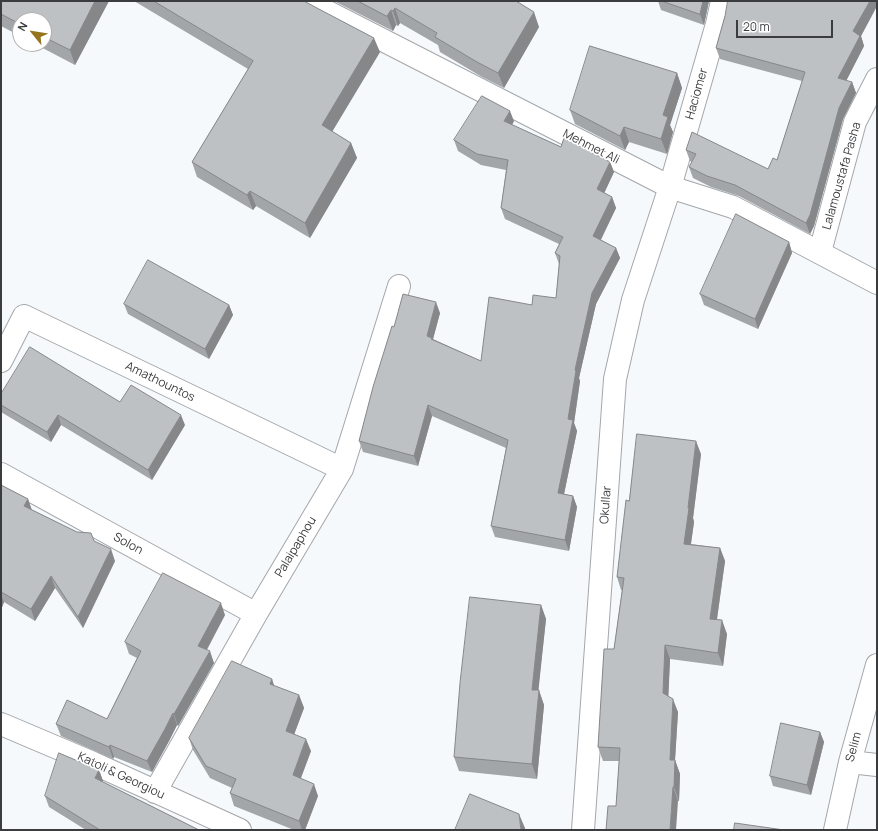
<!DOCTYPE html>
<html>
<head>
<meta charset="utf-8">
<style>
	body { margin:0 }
	#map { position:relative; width:878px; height:831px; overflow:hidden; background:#f6f9fc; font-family:Manrope,sans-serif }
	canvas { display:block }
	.frame { position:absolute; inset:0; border:2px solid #3b3c3e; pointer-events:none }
	.north { position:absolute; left:12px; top:12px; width:40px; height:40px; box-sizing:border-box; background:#fff; border:1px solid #b1b1b2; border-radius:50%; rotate:300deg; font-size:11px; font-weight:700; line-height:16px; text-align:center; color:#3b3c3e }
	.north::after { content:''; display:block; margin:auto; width:14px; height:18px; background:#96751e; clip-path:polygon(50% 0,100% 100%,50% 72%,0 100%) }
	.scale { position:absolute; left:736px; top:20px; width:97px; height:18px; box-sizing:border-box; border:2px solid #3b3c3e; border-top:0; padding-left:5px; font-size:12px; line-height:14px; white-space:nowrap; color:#3b3c3e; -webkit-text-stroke:3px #fff; paint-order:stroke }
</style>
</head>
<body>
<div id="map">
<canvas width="878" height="831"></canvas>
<div class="frame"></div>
<div class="north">N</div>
<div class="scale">20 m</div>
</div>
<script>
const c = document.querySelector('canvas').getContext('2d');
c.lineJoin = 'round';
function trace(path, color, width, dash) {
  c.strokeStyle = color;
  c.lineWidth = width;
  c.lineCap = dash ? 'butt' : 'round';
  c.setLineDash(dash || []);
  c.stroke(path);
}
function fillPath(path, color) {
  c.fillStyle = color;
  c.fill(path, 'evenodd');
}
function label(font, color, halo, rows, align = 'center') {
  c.font = font + ' Manrope,sans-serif';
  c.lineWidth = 3.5;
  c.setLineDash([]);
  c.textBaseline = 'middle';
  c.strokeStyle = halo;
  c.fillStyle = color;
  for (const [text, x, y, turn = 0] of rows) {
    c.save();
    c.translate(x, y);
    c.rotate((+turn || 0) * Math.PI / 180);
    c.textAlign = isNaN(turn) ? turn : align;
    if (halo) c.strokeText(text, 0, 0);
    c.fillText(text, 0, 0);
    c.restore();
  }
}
const street = new Path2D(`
	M820 252 855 122 877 79
	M1 361 24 316 342 469
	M1 474 256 614
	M1 724 93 763 240 830
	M850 762 877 765
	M155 792 256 614 342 469 399 286
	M835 830 850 762 877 665`);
const secondary = new Path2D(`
	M309 1 326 11 670 187 733 207 877 283
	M583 830 615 379 633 300 670 187 717 24 722 1`);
const wall = new Path2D(`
	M1 1H109L75 65 35 44H44V20H20V36L1 26Z
	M134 1H304L380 52 332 132 351 143 357 158 310 238 256 206 253 210 197 177 192 162 248 69Z
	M334 1H516L539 27 504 88 482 77 440 52 438 45 400 23 398 26 396 25 393 31Z
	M658 1H709L704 25 661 10Z
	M877 1V6L861 36 864 46 846 81 852 82 856 93 843 119 814 226 810 234 739 196 711 187 693 178 689 167 692 162 690 161 686 150 768 169 777 160 802 81 720 59 716 48 725 16Z
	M677 73 682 88 670 125 673 132 667 154 629 142 625 150 575 124 570 110Z
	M514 121 512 125 561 147 610 162 614 172 604 193 612 197 616 208 601 240 616 248 620 258 596 304 579 378 580 381 574 423 577 431 564 494 573 496 577 507 569 551 495 537 491 526 506 448 432 416 418 466 363 452 359 441 394 327 440 313 433 339 481 361 532 305 556 298 559 264 555 253 559 244 505 219 501 208 506 170 481 165 458 151 454 140Z
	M789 242 792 253 758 329 704 305 700 294Z
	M124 304 229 305 233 315 209 359 128 314Z
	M1 394 120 402 185 425 152 480 61 425 51 442 1 412Z
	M701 454 693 518 694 522 691 544 720 548 725 561 717 620 727 634 723 666 670 659 668 696 678 712 675 760 680 774 679 801 616 806 619 761H603L598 747 614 649 622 590H621L617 577 629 501Z
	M1 485 28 499 32 510 94 541 115 561 83 628 55 588 35 621 4 602 1 610Z
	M541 605 546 619 538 690 544 705 537 779 459 771 454 757Z
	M225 615 207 650 214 663 178 726 177 725 169 741 152 772 114 757 113 759 61 736 56 724 107 719 137 658 129 654 125 642Z
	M272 679 274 686 299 695 304 708 294 734 311 751 301 778 318 796 305 830H294L234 806 230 793 232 788 210 778 193 750 189 738Z
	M820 732 824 742 811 795 773 786 770 776Z
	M99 770 103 781V782L199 830H86L49 807 45 796Z`);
const shadedWall = new Path2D(`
	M95 1H109L75 65 70 50Z
	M703 1H709L704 25 700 14Z
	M870 1H877V6L861 36 864 46 842 89 838 78 853 31Z
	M395 8 400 23 398 26 393 11Z
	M391 10 396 25 393 31 387 16Z
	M534 12 539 27 504 88 498 73Z
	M374 38 380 52 327 140 322 125Z
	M677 73 682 88 670 125 673 132 667 154 661 139 663 115Z
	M852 82 856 93 843 119 814 226 810 234 806 223 839 108Z
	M510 111 514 121 508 132 504 121Z
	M624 127 629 142 625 150 620 136Z
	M351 143 357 158 310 238 305 223Z
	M610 162 614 172 601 200 597 189Z
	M250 191 256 206 253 210 247 195Z
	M612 197 616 208 597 247 593 236Z
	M789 242 792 253 758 329 755 319Z
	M616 248 620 258 596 304 579 378 580 381 574 423 577 431 562 504 558 493 575 370 592 293Z
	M436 302 440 313 433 339 436 348 427 336Z
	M229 305 233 315 209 359 205 349Z
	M428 405 432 416 418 466 414 456Z
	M58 415 61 425 51 442 47 432Z
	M181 415 185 425 152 480 148 470Z
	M696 441 701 454 693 518 694 522 689 557 684 544 688 508Z
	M573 496 577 507 569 551 565 540Z
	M28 499 32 511 24 506Z
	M720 548 725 561 715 632 710 619Z
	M111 549 115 561 83 628 78 617Z
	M51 576 55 588 35 621 31 609Z
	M1 595 4 602 1 610Z
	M221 603 225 615 202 658 198 646Z
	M541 605 546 619 537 704 532 690Z
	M722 620 727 634 723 666 718 653Z
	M665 645 670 659 668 707 663 693Z
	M210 651 214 663 178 726 174 714Z
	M272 679 276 692 270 684Z
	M539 690 544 705 537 779 532 764Z
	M299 695 304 708 291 743 286 731Z
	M673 699 678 712 675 760 680 774 679 801 674 787 670 760Z
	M173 713 177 725 169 741 152 772 147 761Z
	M820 732 824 742 811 795 807 785Z
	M306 739 311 751 297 788 293 775Z
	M110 745 114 757 113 759 109 747Z
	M99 770 103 781 99 790 95 778Z
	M314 784 318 796 305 830H302L299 821Z
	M673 787 678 801 676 830H670Z
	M519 814 525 828V830H521Z`);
const building = new Path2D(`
	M1 1H95L70 50 44 37V20H20V24L1 14Z
	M154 1H304L315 7 374 38 322 125 351 143 305 223 250 191 247 195 192 162 253 61Z
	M358 1H516L534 12 498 73 477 62 435 37 437 33 395 8 393 11 391 10 387 16Z
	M662 1H703L700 14Z
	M728 1H870L853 31 860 36 838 78 852 82 839 108 810 215 806 223 735 185 707 176 689 167 696 154 686 150 692 132 768 169 773 158 777 160 805 72 716 48 725 16Z
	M590 46 677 73 663 115 668 117 661 139 624 127 620 136 570 110Z
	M482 96 510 111 504 121 561 147 564 138 610 162 597 189 612 197 593 236 616 248 592 293 575 370 576 371 568 419 573 420 558 493 573 496 565 540 491 526 508 440 428 405 414 456 359 441 373 387 392 326 394 327 403 294 436 302 427 336 432 338 431 339 481 361 489 297 532 305 533 295 556 298 560 256 555 253 563 237 501 208 508 160 477 154 454 140Z
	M736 214 789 242 755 319 700 294Z
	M148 260 229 305 205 349 124 304Z
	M30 347 120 402 131 385 181 415 148 470 58 415 47 432 1 405V394Z
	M637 434 696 441 688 508H689L684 544 720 548 710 619 722 620 718 653 665 645 663 693 673 699 670 760H675L674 787H673L670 830H606L608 806H616L620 748 598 747 604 649H614L624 578 617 577 626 500 629 501Z
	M1 485 28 499 24 506 77 532 91 533 94 541 111 549 78 617 51 576 31 609 1 592Z
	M163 573 221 603 198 646 210 651 174 714 173 713 165 729 147 761 110 745 109 747 56 724 67 700 107 719 141 651 125 642Z
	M470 597 541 605 532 690H539L532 764 454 757 460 683Z
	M232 661 272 679 270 684 299 695 286 731 306 739 293 775 314 784 299 821 230 793 236 779 206 766 189 738Z
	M781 723 820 732 807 785 770 776Z
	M59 753 99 770 95 778 199 830H100L45 796Z
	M470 794 519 814 521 830H455Z
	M735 823 784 830H734Z`);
const streetNames = [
	["Haciomer",697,94,-74],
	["Mehmet Ali",591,147,27],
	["Lalamoustafa Pasha",842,176,-74],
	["Amathountos",160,382,26],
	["Okullar",606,505,-86],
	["Solon",128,544,29],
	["Palaipaphou",296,547,-59],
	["Selim",854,747,-75],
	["Katoli & Georgiou",121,776,25]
];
trace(street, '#a4a7aa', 24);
trace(secondary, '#a4a7aa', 24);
trace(street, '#fff', 22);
trace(secondary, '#fff', 22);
fillPath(wall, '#a3a6a9');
fillPath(shadedWall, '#858789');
fillPath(building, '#bec1c4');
trace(building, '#858789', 1);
label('12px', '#3b3c3e', '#fff', streetNames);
</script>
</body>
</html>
